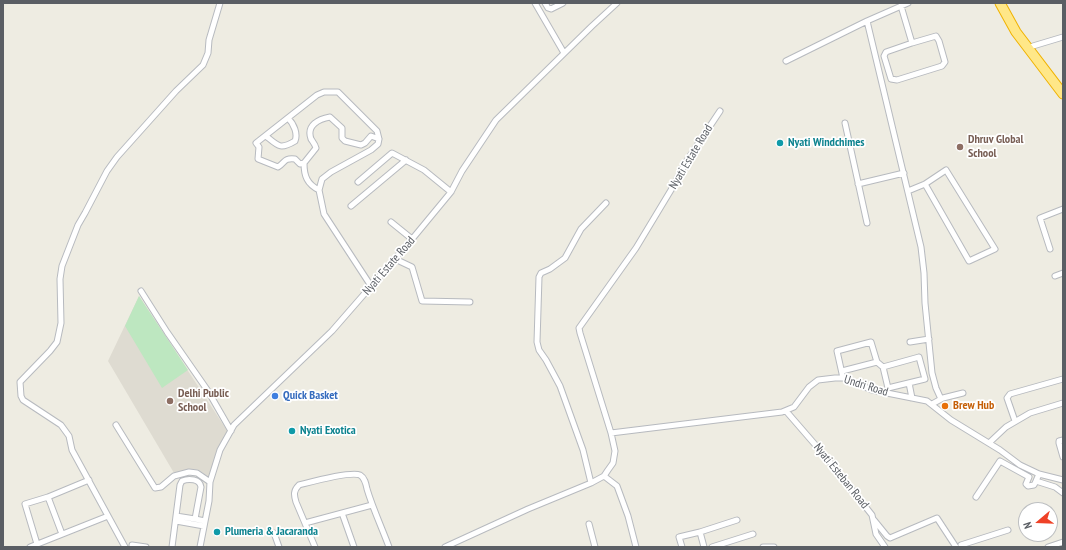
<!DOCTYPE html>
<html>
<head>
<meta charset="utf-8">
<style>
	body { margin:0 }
	#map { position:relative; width:1066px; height:550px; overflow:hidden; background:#eeece2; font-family:"PT Sans Narrow",sans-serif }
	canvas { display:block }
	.frame { position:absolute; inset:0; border:4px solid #5a5e64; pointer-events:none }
	.north { position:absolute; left:1018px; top:502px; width:40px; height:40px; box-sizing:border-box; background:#fff; border:1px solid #bdbfc1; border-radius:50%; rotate:251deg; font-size:11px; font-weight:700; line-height:16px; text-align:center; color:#5a5e64 }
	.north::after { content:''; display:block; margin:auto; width:14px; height:18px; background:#ef4127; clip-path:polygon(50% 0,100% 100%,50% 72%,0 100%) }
</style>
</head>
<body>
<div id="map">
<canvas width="1066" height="550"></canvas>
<div class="frame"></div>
<div class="north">N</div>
</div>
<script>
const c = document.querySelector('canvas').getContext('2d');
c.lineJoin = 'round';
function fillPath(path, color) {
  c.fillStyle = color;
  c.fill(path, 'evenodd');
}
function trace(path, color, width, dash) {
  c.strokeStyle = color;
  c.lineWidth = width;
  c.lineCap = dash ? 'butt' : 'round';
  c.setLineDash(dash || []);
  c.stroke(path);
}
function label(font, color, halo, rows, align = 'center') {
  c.font = font + ' "PT Sans Narrow",sans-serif';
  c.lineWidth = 3.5;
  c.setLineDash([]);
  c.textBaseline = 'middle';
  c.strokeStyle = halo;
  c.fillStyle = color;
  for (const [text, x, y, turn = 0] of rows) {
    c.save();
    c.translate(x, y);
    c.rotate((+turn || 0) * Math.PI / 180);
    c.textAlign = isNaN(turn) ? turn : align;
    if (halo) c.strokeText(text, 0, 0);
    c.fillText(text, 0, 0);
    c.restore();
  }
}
const education = new Path2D(`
	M139 296 228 432 209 477 199 470 193 469 174 473 108 361Z`);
const green = new Path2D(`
	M139 296 188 370 162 388 125 326Z`);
const street = new Path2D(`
	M535 3 564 53
	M545 3 548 8 551 9 563 3
	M908 3 867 21 921 247 924 273 925 303 932 373 936 388 941 399
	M901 6 912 43 936 36 939 41 945 62 942 66 897 80 891 79 884 56 886 52 912 43
	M1033 46 1063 37
	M786 61 867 21
	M845 123 867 223
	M266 136C278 146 280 150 295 141 298 134 294 124 288 118
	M304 163C304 176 307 184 319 190
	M358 182 392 153 424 170 451 192
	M858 184 904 173
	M908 191 925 184 946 170 995 249 969 261 925 184
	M351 206 406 160
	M391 222 412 239
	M1050 249 1040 218 1063 209
	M395 259 412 267 422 301 470 302
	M1055 276 1063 273
	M371 286 324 214 319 190 322 179 331 172 371 150 378 144 379 139 377 131 338 92H324L317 95 256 143 259 147 258 159 278 167C286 162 283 158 295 159L300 164 304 163 316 148C315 144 313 142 311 139 306 125 319 119 330 117L342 128V138L345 141 361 145 365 143 371 136 379 139
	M141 291 167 332 208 391 231 431
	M910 342 929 339
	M842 371 877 362
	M843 378 837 351 871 342 877 362 883 367 888 388 925 379 919 357 883 367
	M909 383 912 398
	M932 404 943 398 963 393
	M786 411 825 456 872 515 876 534 885 547
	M1015 421 1007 398 1010 394 1063 379
	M116 425 155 488 161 487 174 476 189 472 197 473 210 482
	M611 433 782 412 794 407 809 387 818 380 835 378H843L872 390 927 401 951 420 1000 450 1020 465 1039 474 1063 480
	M1063 440 1059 441V443L1063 457
	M989 443 1006 427 1030 413 1063 403
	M1039 474 1036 481 1055 487 1063 493
	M604 476 617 486 628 516 636 547
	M591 483 583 450 560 386 546 360 539 350 537 342 539 277 541 273 550 269 565 258 581 229 606 203
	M976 497 1000 461 1029 477 1026 484 1028 486 1034 485 1036 481
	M342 513 354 547
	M176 516 195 519
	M874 520 887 536 890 538 937 518 956 547
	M176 521 204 526
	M305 523 372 505
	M589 524 595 547
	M274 533 279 547
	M62 534 48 497 89 480
	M37 544 25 504 48 497
	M132 545 146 547
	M30 547 108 516
	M125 547 72 450 69 436 61 425 23 400 21 396 20 382 50 351 57 342 61 323 60 279 62 266 78 225 85 213 107 171 117 157 176 91 203 65 208 53 209 40 220 3
	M172 547 180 485 182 481C189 478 200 479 201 487L195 519 205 521
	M200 547 209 501 210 482 220 450 234 425 332 331 413 238 451 192 462 171 496 120 592 26 617 3
	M315 547 296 502C294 495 293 491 299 485 311 482 350 471 360 475 365 478 366 484 367 489 373 509 382 528 389 547
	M445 547 528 509 591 483 604 476 608 470 613 463 615 451 611 433 580 333 579 328 636 248 671 190 686 162 720 111
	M682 547 679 537 700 532
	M704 547 700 532 737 520
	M712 547 753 534
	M763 547H774
	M962 547 961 545 1008 530
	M1048 547 1063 542`);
const highway = new Path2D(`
	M1000 3 1016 32 1063 94`);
const markers = [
	[780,143,4,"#0f9aa8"],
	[960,147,4,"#8d6e63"],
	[275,396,4,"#3f7fe0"],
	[170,401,4,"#8d6e63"],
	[945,406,4,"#e8710a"],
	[292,431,4,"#0f9aa8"],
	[217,532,4,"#0f9aa8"]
];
const educationNames = [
	["Dhruv Global",968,140],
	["School",968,154],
	["Delhi Public",178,394],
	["School",178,408]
];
const cultureNames = [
	["Nyati Windchimes",788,143],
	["Nyati Exotica",300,431],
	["Plumeria & Jacaranda",225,532]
];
const streetNames = [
	["Nyati Estate Road",691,157,-59],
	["Nyati Estate Road",389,266,-49],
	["Undri Road",866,386,17],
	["Nyati Esteban Road",841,476,51]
];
const shopNames = [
	["Quick Basket",283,396]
];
const foodNames = [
	["Brew Hub",953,406]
];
fillPath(education, '#dedbd1');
fillPath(green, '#bde7c0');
trace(street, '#b7babf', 7);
trace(highway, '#f0b200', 11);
trace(street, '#fff', 5);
trace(highway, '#ffe788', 9);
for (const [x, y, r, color] of markers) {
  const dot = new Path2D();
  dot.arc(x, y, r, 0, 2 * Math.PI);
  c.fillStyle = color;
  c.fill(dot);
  trace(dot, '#fff', 1.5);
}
label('bold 12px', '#785e54', '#fff', educationNames, 'left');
label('bold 12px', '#0d838f', '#fff', cultureNames, 'left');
label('12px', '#5a5e64', '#fff', streetNames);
label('bold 12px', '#366cbe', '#fff', shopNames, 'left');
label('bold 12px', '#c56008', '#fff', foodNames, 'left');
</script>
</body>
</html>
